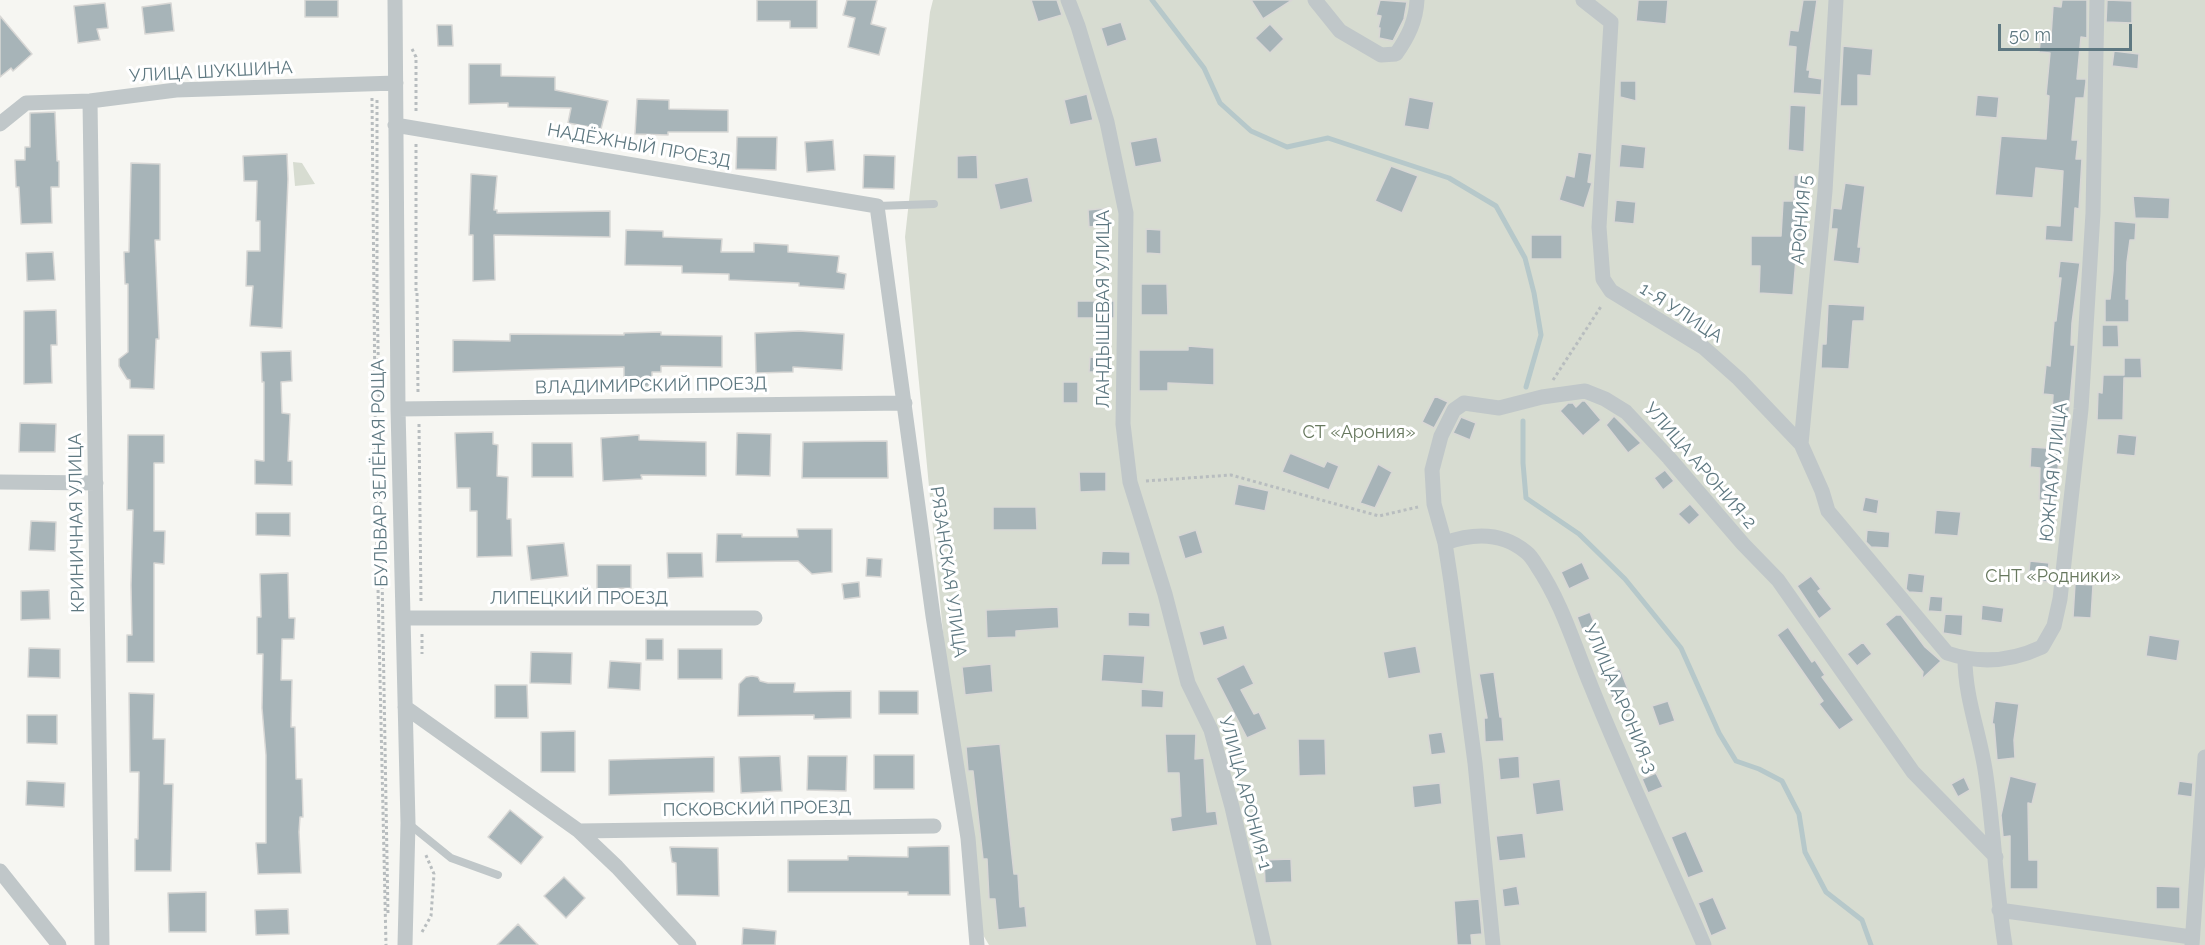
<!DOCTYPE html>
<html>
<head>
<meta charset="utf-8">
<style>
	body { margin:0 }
	#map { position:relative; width:2205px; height:945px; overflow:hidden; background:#f6f6f2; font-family:Raleway,sans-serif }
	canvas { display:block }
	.scale { position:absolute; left:1998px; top:24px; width:134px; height:27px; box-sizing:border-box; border:3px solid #5e7881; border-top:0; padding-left:8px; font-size:18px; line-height:21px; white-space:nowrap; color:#5e7881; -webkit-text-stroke:4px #fff; paint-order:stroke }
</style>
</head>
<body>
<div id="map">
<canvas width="2205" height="945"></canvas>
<div class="scale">50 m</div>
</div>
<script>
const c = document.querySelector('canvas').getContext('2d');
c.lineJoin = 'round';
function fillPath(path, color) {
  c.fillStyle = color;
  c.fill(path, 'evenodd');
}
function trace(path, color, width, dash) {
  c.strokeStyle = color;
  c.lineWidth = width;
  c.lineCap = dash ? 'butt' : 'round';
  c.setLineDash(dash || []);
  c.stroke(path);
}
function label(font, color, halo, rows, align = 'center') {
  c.font = font + ' Raleway,sans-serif';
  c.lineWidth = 6;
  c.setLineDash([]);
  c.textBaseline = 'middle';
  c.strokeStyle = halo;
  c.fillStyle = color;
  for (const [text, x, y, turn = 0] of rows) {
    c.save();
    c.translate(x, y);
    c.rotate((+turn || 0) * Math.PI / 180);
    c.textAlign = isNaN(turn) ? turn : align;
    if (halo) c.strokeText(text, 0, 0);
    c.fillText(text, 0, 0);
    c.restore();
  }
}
const green = new Path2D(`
	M933 0H2205V945H989L970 913 905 237 930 12Z
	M293 162 302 163 315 184 295 186Z`);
const stream = new Path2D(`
	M1152 0 1204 68 1220 103 1251 131 1287 147 1328 138 1449 178 1496 206 1525 258 1534 293 1541 335 1526 387
	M1523 421V463L1526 498 1579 534 1625 579 1681 648 1719 733 1736 761 1759 769 1782 781 1799 814 1805 852 1826 892 1862 920 1871 945`);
const building = new Path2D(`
	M305 0H338V17H305Z
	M757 0H817V28H790V21H757Z
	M847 0H877L871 24 886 28 879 55 848 47 855 18 843 15Z
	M1031 0H1057L1062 15 1038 22Z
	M1251 0H1292L1263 19Z
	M1380 0 1407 2 1404 19 1393 41 1379 38 1380 28H1378L1381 16 1376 15Z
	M1638 0H1668L1666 24 1636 21Z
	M1803 0H1817L1807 70H1810L1809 77 1822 79 1821 95 1793 93 1796 47 1788 46 1790 30 1798 31Z
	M2062 0H2087V38L2081 37 2077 79H2086V82L2084 98H2076L2072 140H2078L2076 159H2082L2079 209 2075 208 2073 242 2045 240 2046 225 2060 226 2063 171 2036 168 2033 198 1995 195 2001 136 2046 139 2049 96 2046 95 2050 53 2039 52 2041 35 2051 36 2053 6 2061 7Z
	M2107 0 2132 1V23L2106 22Z
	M105 3 108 28 97 29 100 40 78 43 74 6Z
	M171 3 174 31 145 34 142 7Z
	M0 16 32 54 13 71 11 68 0 77Z
	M1121 22 1127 40 1107 47 1101 28Z
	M1270 24 1284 39 1270 53 1255 38Z
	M437 25H452L453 46H438Z
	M1843 46 1873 49 1871 76 1858 75V106H1840Z
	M2114 51 2139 54 2138 69 2112 66Z
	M469 64H501V76L555 77V90L608 101 601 129 568 123 571 108 508 107V103L469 104Z
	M1620 81H1636V101L1620 97Z
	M1087 94 1093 120 1070 125 1064 100Z
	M1977 95 1999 97 1997 118 1975 116Z
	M1409 97 1434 102 1429 130 1404 126Z
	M637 99 669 100V109L728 110V132H668V135L635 134Z
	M1790 105 1806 106 1804 152 1788 150Z
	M55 112 57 161H59V187H51L52 223 21 224 19 187H16L15 160H25V147H30V113Z
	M737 137H777L776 170 736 169Z
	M1157 137 1162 162 1135 167 1130 142Z
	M833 140 835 170 807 172 805 142Z
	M1621 144 1646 147 1644 169 1619 167Z
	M1578 152 1592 154 1588 182 1592 183 1584 208 1559 200 1566 175 1574 177Z
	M287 154 288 179 282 328 250 326 253 286H246L247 251H260V221H256L257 181H244L243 156Z
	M864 155 895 156 894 189 863 188Z
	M977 155 978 179H957V156Z
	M131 163 160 164V240H155L159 339H156L154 389 130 388V380L127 379 119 366V359L128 352V284H125L124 252H129Z
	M1391 166 1418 176 1402 213 1375 201Z
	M471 174 497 176 494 210H497V213L610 211V237L494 235 495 280 473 281V235H469Z
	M1794 175 1808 177 1803 259H1796L1793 295 1759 293 1760 266H1751V236H1781L1783 201H1793Z
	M1028 177 1033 202 1000 210 994 184Z
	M1845 183 1865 186 1858 247H1861L1859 264 1833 261 1837 229H1831L1833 208 1841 209Z
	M2133 196 2170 198 2169 219 2135 218Z
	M1616 200 1636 202 1634 224 1614 222Z
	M1108 208 1109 225 1089 227 1088 210Z
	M2114 221 2136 223 2135 240H2130L2127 262 2126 299H2129V322H2105V299H2110L2113 271Z
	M1146 229 1161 230V254L1146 253Z
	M626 230 663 231V237L722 239 721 252H754V243L788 245V252L839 256 837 272 846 274 844 289 799 286V283L729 280V274L682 273V266L625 265Z
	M1531 235H1562V259H1531Z
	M53 252 55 280 27 281 26 253Z
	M2060 261 2080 263 2072 323 2071 345H2075L2066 445 2050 444 2053 395 2043 394 2046 365 2050 366 2054 321H2056L2061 278H2058Z
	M1141 284H1167L1168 315H1141Z
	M1077 301H1114V318H1077Z
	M1828 304 1865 306 1864 321H1853L1849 369 1821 368 1822 344H1826Z
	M56 310 57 345H51L52 383 24 384V311Z
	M2102 325H2118L2119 347H2102Z
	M799 331 844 334 842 370 793 367V372L756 373 755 333Z
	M661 332V335L722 336V367L661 366V372H652V386L624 387V367L453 372V340L510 341V334L624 335V333Z
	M1188 346 1214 348V385L1168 383V391H1139V350H1188Z
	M291 351 292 381 281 382 282 413 290 414 288 461H292V485L255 484V460L264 461V382H262L261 352Z
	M1090 357 1110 358 1109 372H1089Z
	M2124 358H2141L2142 378H2124L2123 420H2097L2098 392 2102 393 2103 375H2124Z
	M1063 382H1078V403H1063Z
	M1435 396 1448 402 1434 428 1422 422Z
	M1582 401H1585L1601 420 1583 436 1560 411 1568 403H1573L1576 407Z
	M1614 416 1641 443 1628 453 1606 425Z
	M1461 417 1476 423 1470 440 1453 433Z
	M20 423 56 424 55 452H19Z
	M493 432V444L498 445 497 476 508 477 507 519H511L512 556 477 557V511H470V488H457L455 433Z
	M737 433 771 434 770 476 736 475Z
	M2118 434 2137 436 2135 456 2116 454Z
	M128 435H164V463H154V531H165L164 564 154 563V662H127V635H132L131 585 133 510H127Z
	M639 435V440L706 442V476L641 475 642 479 603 481 601 438Z
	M887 441 888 478H802L803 442Z
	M532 443H572L573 477H532Z
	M2031 447 2060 449 2055 500H2039L2040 468 2030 467Z
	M1290 453 1324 467 1327 461 1339 466 1329 490 1282 472Z
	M1378 464 1392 472 1375 508 1360 503Z
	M1665 470 1674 481 1663 490 1654 478Z
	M1079 472H1106V491L1080 492Z
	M1238 484 1269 491 1265 511 1234 505Z
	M1865 497 1879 500 1877 514 1862 511Z
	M1690 504 1700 515 1689 525 1678 514Z
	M993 507H1036L1037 530H993Z
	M1936 510 1961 512 1958 536 1934 534Z
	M256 513H290V536L256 535Z
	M31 521 56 522 55 551 29 550Z
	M797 529H832V572L812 574 798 561 716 562 717 534H742V537H798Z
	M1196 530 1203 553 1185 559 1178 536Z
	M1867 530 1890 532 1889 548 1871 547 1866 542Z
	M564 543 568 576 531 580 527 546Z
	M1102 551 1130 552V565H1101Z
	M667 553H702L703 577 668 578Z
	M867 558 882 559 881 577 866 576Z
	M2030 561 2049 563 2047 582 2028 580Z
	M1582 562 1590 579 1569 589 1561 572Z
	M597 565H631V588L597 589Z
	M288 573 289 618H295L294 639H282L281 680H292L291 727H295L296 779H302L303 817H300L299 832 301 873 258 874 256 843H266V755L262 708 263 654H257V617H261L260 574Z
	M1908 573 1925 575 1923 593 1909 592 1906 589Z
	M1811 576 1821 589 1818 591 1832 609 1819 619 1797 586Z
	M859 582 860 597 844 599 842 584Z
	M2075 584 2093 585 2091 618 2073 617Z
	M49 590 50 619 21 620V591Z
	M1930 596 1943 597 1942 612 1928 611Z
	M1982 605 2004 608 2002 623 1981 620Z
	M1058 607 1059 628 1016 631V637L987 638 986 610Z
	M1128 612 1150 613V627L1128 626Z
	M1590 612 1596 628 1583 633 1577 617Z
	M1945 614 1963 615 1962 636 1943 633Z
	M1896 615H1901L1925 647 1941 661 1922 679 1923 672 1885 624Z
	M1224 625 1228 639 1203 646 1199 632Z
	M1788 627 1812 662 1815 660 1825 675 1822 677 1854 720 1839 730 1819 704 1823 701 1777 635Z
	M2149 635 2180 640 2177 661 2146 656Z
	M646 639H663V660H646Z
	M1863 642 1872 654 1857 666 1847 654Z
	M1416 646 1421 673 1388 679 1383 652Z
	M29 648 60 649V678L28 677Z
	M678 649H722V679H678Z
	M531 652 572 653 571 684 530 683Z
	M1103 654 1145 656 1143 684 1101 681Z
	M610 661 641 663 640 690 608 688Z
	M991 664 993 692 965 695 962 667Z
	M1244 664 1254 684 1241 690 1254 714 1259 712 1267 729 1247 738 1216 678Z
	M1620 669 1629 692 1612 698 1603 675Z
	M1494 672 1500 717H1502L1504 741 1485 742 1484 718H1487L1479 674Z
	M752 676 758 677 760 681 768 683H795L794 692 851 691V718L814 719V715L738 716 739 684 746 677Z
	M495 685H527L528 718H495Z
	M1141 689 1164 691 1163 708 1141 707Z
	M879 691H918V714H879Z
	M129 693 154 694 153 739H165L164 784H173L171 871H135V839H138L139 772H130Z
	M1668 701 1675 721 1659 726 1652 706Z
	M1995 701 2019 704 2014 740 2015 758 1997 760 1994 724H1992Z
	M27 715H57V744L27 743Z
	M575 731V772H541V732Z
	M1442 732 1446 753 1431 755 1428 734Z
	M1165 734H1196L1195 759 1204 758 1207 812 1216 811 1218 825 1172 832 1170 818 1181 816 1179 773H1167Z
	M1298 739H1325L1326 775 1299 776Z
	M1000 744 1014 874H1018L1020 907 1025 906 1027 927 998 930 995 899H989L987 859H983L973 771H968L966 747Z
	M874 755H914V789H874Z
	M780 756 782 791 741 793 739 757Z
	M808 756H847L846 791 807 790Z
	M1519 756 1520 778 1500 780 1498 758Z
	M714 757V792L609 795V760Z
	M1656 773 1663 787 1648 793 1642 779Z
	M2010 776 2037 783 2032 804 2028 803 2029 860H2038V889H2010V836L2003 837 2001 815Z
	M1964 777 1970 790 1958 797 1951 784Z
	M1560 779 1564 811 1536 815 1532 783Z
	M27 781 65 783 64 807 26 805Z
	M2179 781 2193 783 2192 797 2177 795Z
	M1440 783 1442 804 1414 808 1412 786Z
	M510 810 543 837 521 864 488 837Z
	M1686 831 1704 872 1688 878 1671 837Z
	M1523 833 1526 858 1499 861 1496 836Z
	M949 846 950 895H908V892H788V860H848V856L908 857V847Z
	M670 847 718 848 719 896 677 895 676 863 672 862Z
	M1291 859 1292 882 1265 883 1264 860Z
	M564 877 585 898 566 918 544 896Z
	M1517 886 1520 905 1504 907 1502 889Z
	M2156 886 2180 887V909H2156Z
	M206 892V932H169L168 893Z
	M1713 897 1727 929 1711 936 1698 903Z
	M1479 899 1482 934 1471 935 1472 945H1457L1454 901Z
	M288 909 289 934 256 935 255 910Z
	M518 924 538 945H497Z
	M743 928 776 931 775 945H742Z`);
const path = new Path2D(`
	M412 49 416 57V114
	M372 98 376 499 386 945
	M377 100V289L388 915
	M416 144V293
	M417 293 418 393
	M1553 380 1602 305
	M419 424 421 603
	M1146 481 1231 475 1379 516 1418 507
	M422 634V654
	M422 932 431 916 434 874 425 853`);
const service = new Path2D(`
	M877 206 934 204
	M409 824 451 858 498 875`);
const minor = new Path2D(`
	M395 0 398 409 408 823 405 945
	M1068 0 1078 26 1107 122 1126 213 1123 424 1130 482 1165 594 1188 683 1211 730 1232 807 1264 945
	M1315 0 1340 31 1381 55 1396 54C1408 37 1416 21 1417 0
	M1583 0 1611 22 1599 227 1603 279 1611 291 1703 347 1739 379 1801 444 1822 491 1828 511 1947 653C1979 664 2010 662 2042 647L2054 626 2060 599 2081 409 2093 213 2097 0
	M90 101 102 945
	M0 124 26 103 90 101 176 90 396 83
	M395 125 877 206 933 616 968 838 977 945
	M398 409 905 403
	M1801 444 1825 191 1836 0
	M0 482 96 483
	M1445 543C1473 533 1502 532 1526 552 1530 555 1534 561 1537 566 1562 603 1574 645 1591 686 1626 773 1667 859 1704 945
	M403 618H755
	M1965 659C1965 699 1981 737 1986 776 1994 832 1996 889 2005 945
	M405 707 579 831 617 867 689 945
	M579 831 934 826
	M0 871 59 945
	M1999 910 2191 937
	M1493 945 1475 763 1451 582 1445 543 1434 504 1432 470 1441 436 1454 410 1464 403 1499 408 1542 397 1585 391 1605 399 1626 412 1669 458 1743 544 1778 580 1913 772 1996 857
	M2192 945 2205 757`);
const streetNames = [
	["УЛИЦА ШУКШИНА",211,72,-3],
	["НАДЁЖНЫЙ ПРОЕЗД",639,146,10],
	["АРОНИЯ 5",1802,220,-85],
	["ЛАНДЫШЕВАЯ УЛИЦА",1104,309,-90],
	["1-Я УЛИЦА",1681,313,33],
	["ВЛАДИМИРСКИЙ ПРОЕЗД",651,386,-1],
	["УЛИЦА АРОНИЯ-2",1700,466,49],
	["ЮЖНАЯ УЛИЦА",2054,472,-84],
	["БУЛЬВАР ЗЕЛЁНАЯ РОЩА",380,473,-91],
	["КРИНИЧНАЯ УЛИЦА",77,523,-91],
	["РЯЗАНСКАЯ УЛИЦА",948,572,82],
	["ЛИПЕЦКИЙ ПРОЕЗД",579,599],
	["УЛИЦА АРОНИЯ-3",1620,699,67],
	["УЛИЦА АРОНИЯ-1",1245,793,75],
	["ПСКОВСКИЙ ПРОЕЗД",757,809,-1]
];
const parkNames = [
	["СТ «Арония»",1359,433],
	["СНТ «Родники»",2053,577]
];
fillPath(green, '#d7dcd1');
trace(stream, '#b6c8ca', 5);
fillPath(building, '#a7b4b8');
trace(building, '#d8d7d5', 1.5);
trace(path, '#b8bdbf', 3, [3, 3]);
trace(service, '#c0c7c9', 8);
trace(minor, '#c0c7c9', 15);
label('18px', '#5e7881', '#fff', streetNames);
label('18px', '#67785e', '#fff', parkNames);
</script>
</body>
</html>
